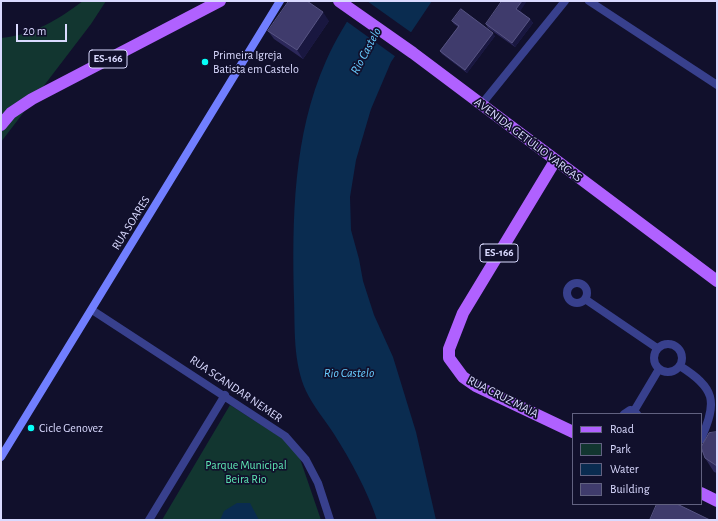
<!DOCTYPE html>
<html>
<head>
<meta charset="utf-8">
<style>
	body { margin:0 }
	#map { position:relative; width:718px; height:521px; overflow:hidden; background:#11102c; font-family:"Alegreya Sans",sans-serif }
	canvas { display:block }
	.frame { position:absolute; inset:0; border:2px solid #dadaff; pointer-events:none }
	.legend { position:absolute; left:572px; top:413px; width:130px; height:92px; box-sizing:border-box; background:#11102c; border:1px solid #616180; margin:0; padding:5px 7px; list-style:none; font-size:12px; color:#dadaff }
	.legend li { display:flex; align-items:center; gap:8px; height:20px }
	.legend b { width:20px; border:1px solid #616180 }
	.scale { position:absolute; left:16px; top:24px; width:51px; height:18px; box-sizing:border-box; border:2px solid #dadaff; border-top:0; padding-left:5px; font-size:12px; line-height:14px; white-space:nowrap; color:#dadaff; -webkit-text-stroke:3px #11102c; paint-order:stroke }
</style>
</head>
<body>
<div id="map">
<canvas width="718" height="521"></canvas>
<div class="frame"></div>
<ul class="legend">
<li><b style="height:5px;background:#b061ff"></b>Road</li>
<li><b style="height:11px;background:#123630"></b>Park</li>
<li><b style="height:11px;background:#0a2c50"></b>Water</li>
<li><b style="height:11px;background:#3f3b6c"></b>Building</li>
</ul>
<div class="scale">20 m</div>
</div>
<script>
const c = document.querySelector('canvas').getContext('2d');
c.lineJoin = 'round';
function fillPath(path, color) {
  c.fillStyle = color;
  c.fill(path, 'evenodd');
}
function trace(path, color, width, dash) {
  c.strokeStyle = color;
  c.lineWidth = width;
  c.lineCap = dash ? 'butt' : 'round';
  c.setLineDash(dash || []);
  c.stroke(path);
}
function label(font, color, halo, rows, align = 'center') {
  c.font = font + ' "Alegreya Sans",sans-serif';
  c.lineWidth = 3.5;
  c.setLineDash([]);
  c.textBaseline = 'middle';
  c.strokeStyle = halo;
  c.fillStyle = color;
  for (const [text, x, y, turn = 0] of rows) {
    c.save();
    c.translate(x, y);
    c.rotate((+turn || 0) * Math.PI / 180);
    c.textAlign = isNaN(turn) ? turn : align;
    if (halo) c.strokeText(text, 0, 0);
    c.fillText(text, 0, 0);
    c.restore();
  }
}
const green = new Path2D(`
	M83 1H106L91 24 1 142V38C34 35 57 20 83 1Z
	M230 405 296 447 321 520H162Z`);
const water = new Path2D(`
	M360 1H432L391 62 371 109 356 160 350 197 351 230 359 259 363 281 374 315 393 357 416 432 436 520H377C367 490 351 461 334 434 325 420 313 406 306 391 293 362 295 329 294 299 292 220 293 135 326 61 335 40 348 20 360 1Z
	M237 503H250L259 520H220L224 511Z`);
const pier = new Path2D(`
	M358 1H367L412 33 396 57 346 21Z`);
const street = new Path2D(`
	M589 1 717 85
	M481 105 565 1
	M567 293a10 10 0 1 1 20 0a10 10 0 1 1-20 0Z
	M585 299 657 348
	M92 310 285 436 306 460 318 483 330 520
	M654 358a14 14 0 1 1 28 0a14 14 0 1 1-28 0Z
	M680 366C715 388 718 401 701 439
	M634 411 659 369
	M624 414 630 410 634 411 637 414
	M149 520 225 395`);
const secondary = new Path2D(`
	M1 457 280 1`);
const primary = new Path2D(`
	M339 1 413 53 717 281
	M1 125 11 113 32 99 220 1
	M555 161 463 313 449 349V358L463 377 476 386 573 432
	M701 493 717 501`);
const wall = new Path2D(`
	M520 11 530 19 533 23 515 47 488 28 486 24Z
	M329 21 303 59 274 39 268 31Z
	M452 21 495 36 467 73 442 54 440 51 458 27 454 24Z
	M717 432V473L714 472 705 458Z`);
const shadedWall = new Path2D(`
	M522 1H527L519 13 516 9Z
	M323 12 329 21 303 59 297 50Z
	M530 19 533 23 515 47 512 43Z
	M493 33 495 36 467 73 465 70Z`);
const building = new Path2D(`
	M289 1H307L323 12 297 50 268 31Z
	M502 1H522L516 9 530 19 512 43 486 24Z
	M461 9 493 33 465 70 440 51 459 26 452 21Z
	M717 432V466L705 458 701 447 709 433Z
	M657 504H677L710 520H650Z`);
const markers = [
	[205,62,4,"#06fff9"],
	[31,428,4,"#06fff9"]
];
const shields = [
	[108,59,38],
	[499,253,38]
];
const shieldNames = [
	["ES-166",108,59],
	["ES-166",499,253]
];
const poiNames = [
	["Primeira Igreja",213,55],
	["Batista em Castelo",213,69],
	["Cicle Genovez",39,428]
];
const streetNames = [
	["AVENIDA GETÚLIO VARGAS",528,140,37],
	["RUA SOARES",131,223,-58],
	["RUA SCANDAR NEMER",236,389,34],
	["RUA CRUZ MAIA",503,397,27]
];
const parkNames = [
	["Parque Municipal",246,465],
	["Beira Rio",246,479]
];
const waterNames = [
	["Rio Castelo",366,51,-62],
	["Rio Castelo",349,373]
];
fillPath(green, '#123630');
fillPath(water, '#0a2c50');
fillPath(pier, '#11102c');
trace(street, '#38408d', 8);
trace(secondary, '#717fff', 8);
trace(primary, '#b061ff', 12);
fillPath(wall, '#2c285a');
fillPath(shadedWall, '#191740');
fillPath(building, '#3f3b6c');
trace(building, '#575483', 1);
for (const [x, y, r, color] of markers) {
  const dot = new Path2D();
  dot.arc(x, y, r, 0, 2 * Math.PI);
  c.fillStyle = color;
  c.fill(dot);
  trace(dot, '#11102c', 1.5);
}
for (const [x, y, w] of shields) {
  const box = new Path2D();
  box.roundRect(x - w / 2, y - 9, w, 18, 3);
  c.fillStyle = '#11102c';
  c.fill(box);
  trace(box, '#dadaff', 1);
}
label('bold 11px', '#dadaff', null, shieldNames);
label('12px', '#dadaff', '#11102c', poiNames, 'left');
label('12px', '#dadaff', '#11102c', streetNames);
label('12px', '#5ee7b4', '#11102c', parkNames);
label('italic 13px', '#68ccff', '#11102c', waterNames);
</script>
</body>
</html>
